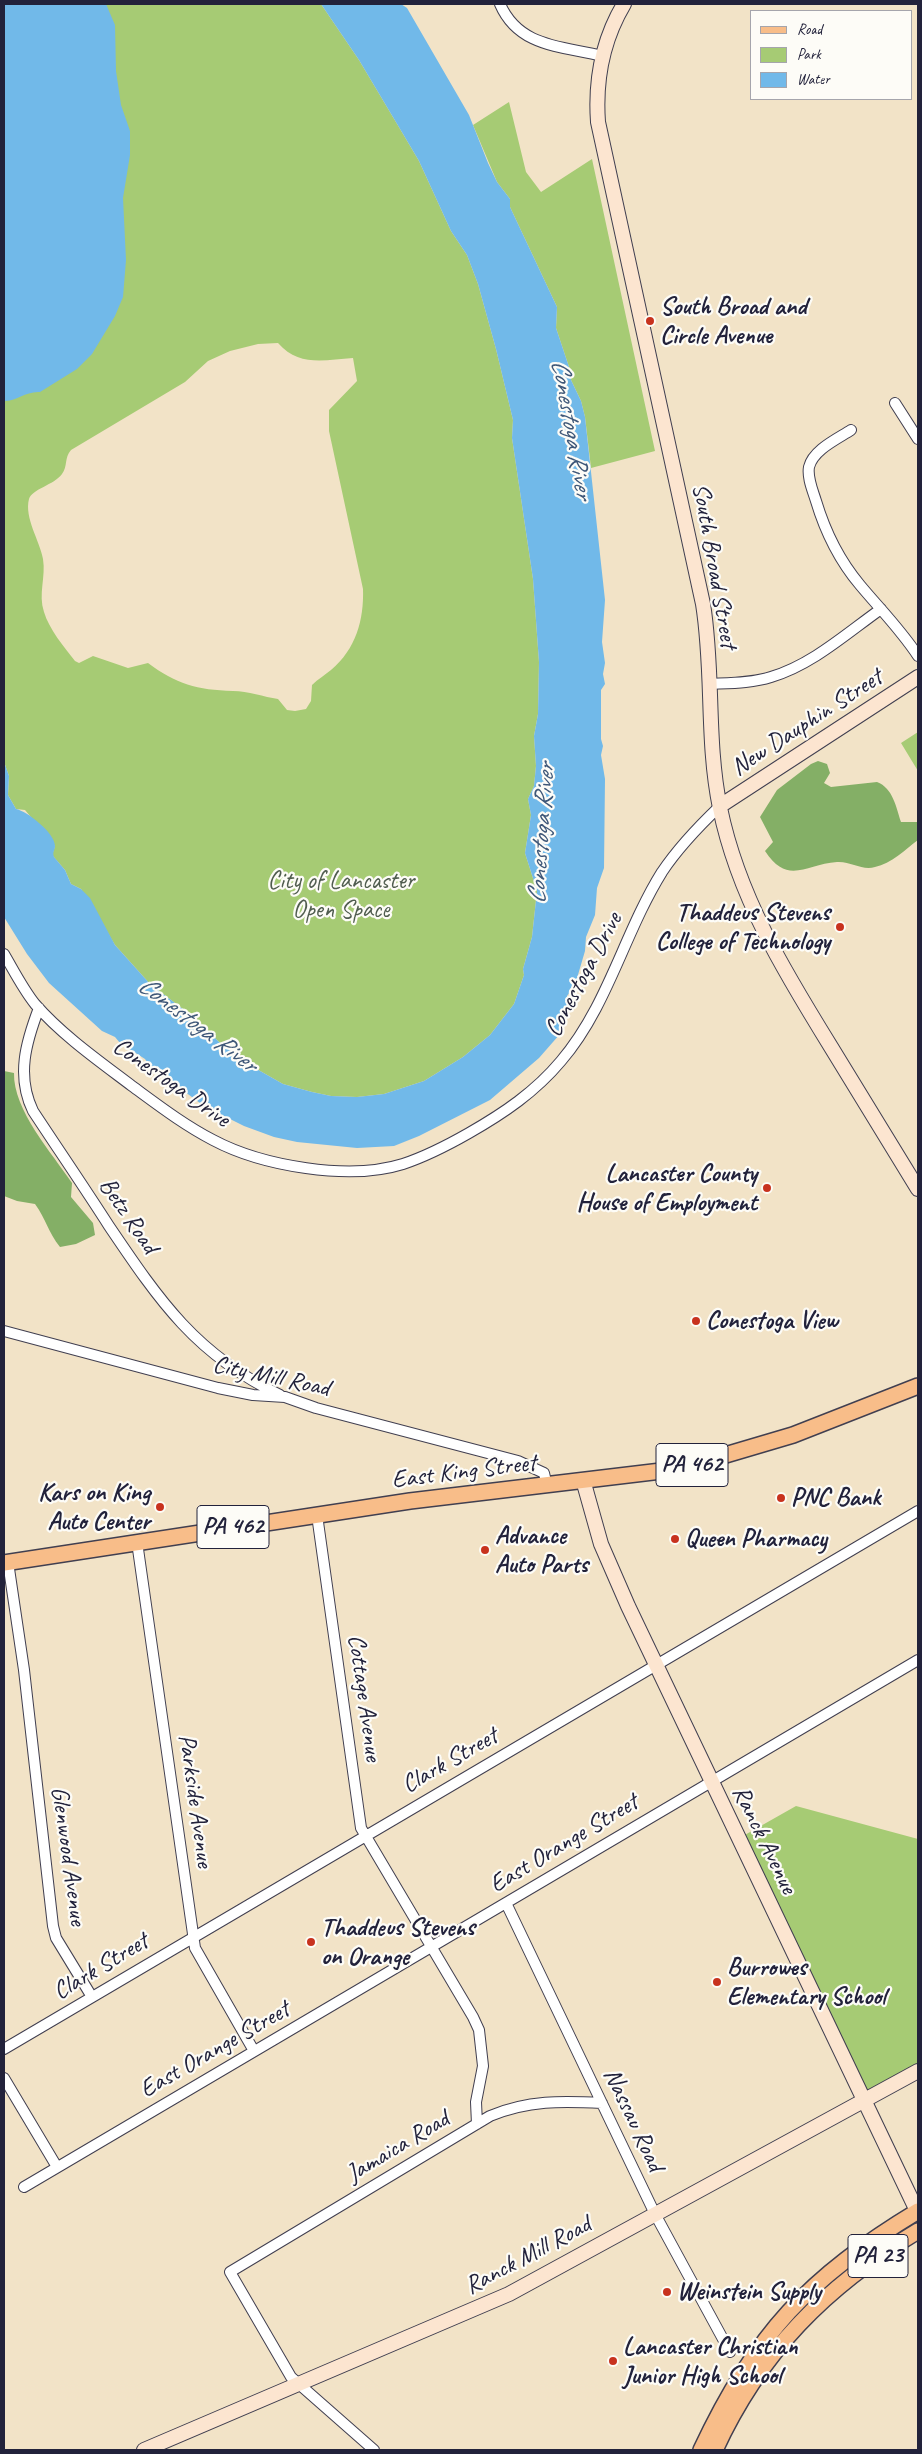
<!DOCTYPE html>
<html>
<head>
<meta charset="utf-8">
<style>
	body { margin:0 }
	#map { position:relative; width:922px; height:2454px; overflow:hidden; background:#f2e3c7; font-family:Caveat,sans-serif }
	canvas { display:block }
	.frame { position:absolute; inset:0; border:5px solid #22223b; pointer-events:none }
	.legend { position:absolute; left:750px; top:10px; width:162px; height:90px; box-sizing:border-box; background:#fdfcf7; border:1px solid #a5a5ac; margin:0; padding:6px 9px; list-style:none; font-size:15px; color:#22223b }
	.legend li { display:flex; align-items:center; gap:10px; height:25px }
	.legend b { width:25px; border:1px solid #a5a5ac }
</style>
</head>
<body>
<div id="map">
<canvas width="922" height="2454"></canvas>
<div class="frame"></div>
<ul class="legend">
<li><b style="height:6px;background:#f8bd89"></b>Road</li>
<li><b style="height:14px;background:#a6cb74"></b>Park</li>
<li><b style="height:14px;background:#71b9e9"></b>Water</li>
</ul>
</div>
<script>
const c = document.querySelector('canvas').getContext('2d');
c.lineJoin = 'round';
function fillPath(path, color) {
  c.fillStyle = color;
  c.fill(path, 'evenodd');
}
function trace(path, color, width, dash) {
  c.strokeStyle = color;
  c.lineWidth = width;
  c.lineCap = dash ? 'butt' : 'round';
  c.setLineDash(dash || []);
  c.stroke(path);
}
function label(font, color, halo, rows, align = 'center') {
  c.font = font + ' Caveat,sans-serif';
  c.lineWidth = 4.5;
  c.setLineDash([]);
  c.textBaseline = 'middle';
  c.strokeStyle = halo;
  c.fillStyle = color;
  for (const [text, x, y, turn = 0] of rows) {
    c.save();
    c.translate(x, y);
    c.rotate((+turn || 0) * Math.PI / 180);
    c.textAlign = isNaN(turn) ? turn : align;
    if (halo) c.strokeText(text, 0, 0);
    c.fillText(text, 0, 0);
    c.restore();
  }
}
const green = new Path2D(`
	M4 4H321L359 60 406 139 419 161 451 231 467 255 478 284 496 349 513 420 512 438 533 579 539 662 538 714 534 736 536 766 534 786 528 799 531 815 525 853 537 891 532 937 523 969 524 975 514 1004 490 1035 463 1057 424 1081 384 1094 357 1097 331 1096 312 1092 283 1084 239 1059 236 1052 220 1043 196 1019 150 984 115 945 81 889 71 884 65 870 52 855 55 846 25 810 16 809 8 795 9 776 4 762ZM278 343C299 367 324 360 353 358L357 381 329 410V431L363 589C364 620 356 649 331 670 325 675 318 679 312 685L311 701 306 709 295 711 287 710 278 699C264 697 248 691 233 691 197 690 176 684 148 663L128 668 93 656 79 663 75 661C64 647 49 629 44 612 38 594 46 577 43 559 40 541 24 518 29 499 32 489 54 485 62 474 68 466 64 458 71 450L185 382 208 361 230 351 258 344Z
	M509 102 526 172 541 192 592 159 655 451 591 468 585 417 581 401 571 380 570 370 556 328 557 307 510 207V199L497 182 473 125Z
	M918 732V771L901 743Z
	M796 1806 918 1839V2064L865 2092 743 1836Z`);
const forest = new Path2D(`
	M818 761 827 764 830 773 824 783 831 787 877 782C893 788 896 807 901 822H918V840C906 849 891 864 875 867 862 871 851 861 837 862 806 864 788 886 765 851L773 842 760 817 777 790 811 764Z
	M4 1071 14 1073C13 1110 52 1153 72 1183L71 1197 93 1223 95 1235 76 1244 60 1247C48 1232 46 1219 35 1204L17 1201 4 1196Z`);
const water = new Path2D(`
	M4 4H106L115 25 116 71 121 105 130 131V155L123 198 126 260 123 297 115 316 92 354 77 369 40 392C26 391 17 401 4 401Z
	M321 4H401L407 8 469 115 488 163 497 182 510 199V207L557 307 556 328 570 370 571 380 581 401 585 417 605 600 602 642 605 663 603 674 605 684 601 690V739L603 746 601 755 605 779 604 868 597 888 595 915 586 937 585 951 575 985 567 996 570 1005 560 1034 539 1058 490 1100 419 1136 394 1146 357 1148 297 1142 274 1137 244 1126 204 1106 150 1066 145 1059 120 1043 115 1037 102 1031 49 983 27 954 4 917V762L9 776 8 795 16 809C27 811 55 833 55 846 55 850 52 852 54 857L65 870 71 884 81 889 90 898 115 945 150 984 196 1019 220 1043 236 1052 239 1059 283 1084 312 1092 331 1096 357 1097 384 1094 424 1081 463 1057 490 1035 514 1004 524 975 523 969 532 937 537 891 525 853 531 815 528 799 534 786 536 766 534 736 538 714 539 662 533 579 512 438 513 420 496 349 478 284 467 255 451 231 419 161 406 139 359 60Z`);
const street = new Path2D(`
	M500 4C519 48 563 46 602 56
	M895 403 918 439
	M851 430C837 439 813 450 809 467 807 478 813 491 816 501 825 531 839 560 860 585 880 609 901 630 918 656
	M710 684C730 683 752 683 771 677 812 665 847 633 881 609
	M4 954C14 971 23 989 35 1004 62 1035 99 1061 132 1086 158 1105 184 1125 213 1140 262 1166 349 1181 403 1164 427 1156 448 1145 469 1133 504 1113 535 1092 561 1061 608 1006 624 933 662 872 678 848 699 826 720 806
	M39 1008C26 1042 16 1076 33 1111 58 1149 84 1187 109 1226 159 1300 196 1355 280 1395
	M4 1331 218 1388 253 1395 285 1397 316 1408 518 1461 544 1473 547 1486
	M317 1515 361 1828 473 2017 479 2030 483 2066 476 2102 477 2124
	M137 1542 195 1948 254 2051
	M8 1562 24 1670 53 1926 56 1938 92 1997
	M506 1903 655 2214 730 2352
	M4 2049 918 1511
	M4 2078 57 2167
	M24 2187 918 1660
	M374 2450 291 2377 230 2272 490 2116C528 2100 562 2101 602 2103`);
const secondary = new Path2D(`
	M624 4C602 41 595 80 598 122L703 604C714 672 706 740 720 808 738 896 784 971 831 1047 860 1094 889 1141 918 1189
	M720 806 918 677
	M583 1480 601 1544 628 1606 918 2213
	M144 2450 509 2294 918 2071`);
const primary = new Path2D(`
	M4 1563 410 1501 678 1469 793 1435 918 1386
	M701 2450C755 2334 809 2277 918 2211
	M715 2450C760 2352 826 2286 918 2231`);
const markers = [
	[650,321,5,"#c8321e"],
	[840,927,5,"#c8321e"],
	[767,1188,5,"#c8321e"],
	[696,1321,5,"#c8321e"],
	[781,1498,5,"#c8321e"],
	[160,1507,5,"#c8321e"],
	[675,1539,5,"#c8321e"],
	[485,1550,5,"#c8321e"],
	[311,1942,5,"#c8321e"],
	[717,1982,5,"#c8321e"],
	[667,2292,5,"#c8321e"],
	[613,2361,5,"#c8321e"]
];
const shields = [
	[692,1465,72],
	[233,1527,72],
	[878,2256,60]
];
const shieldNames = [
	["PA 462",692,1465],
	["PA 462",233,1527],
	["PA 23",878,2256]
];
const poiNames = [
	["South Broad and",660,307],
	["Circle Avenue",660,336],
	["Thaddeus Stevens",830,913,"right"],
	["College of Technology",830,942,"right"],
	["Lancaster County",757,1174,"right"],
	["House of Employment",757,1203,"right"],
	["Conestoga View",706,1321],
	["Kars on King",150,1493,"right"],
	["Auto Center",150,1522,"right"],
	["PNC Bank",791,1498],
	["Advance",495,1536],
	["Auto Parts",495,1565],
	["Queen Pharmacy",685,1539],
	["Thaddeus Stevens",321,1928],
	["on Orange",321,1957],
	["Burrowes",727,1968],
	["Elementary School",727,1997],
	["Weinstein Supply",677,2292],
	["Lancaster Christian",623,2347],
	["Junior High School",623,2376]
];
const streetNames = [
	["South Broad Street",714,566,80],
	["New Dauphin Street",807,723,-33],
	["Conestoga Drive",584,975,-62],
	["Conestoga Drive",171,1083,35],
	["Betz Road",128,1216,56],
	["City Mill Road",271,1377,12],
	["East King Street",464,1472,-7],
	["Cottage Avenue",364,1698,82],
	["Clark Street",450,1761,-30],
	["Parkside Avenue",195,1801,82],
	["Ranck Avenue",764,1840,64],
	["East Orange Street",564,1844,-31],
	["Glenwood Avenue",68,1856,82],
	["Clark Street",101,1967,-31],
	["East Orange Street",215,2050,-30],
	["Nassau Road",633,2120,65],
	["Jamaica Road",398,2147,-31],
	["Ranck Mill Road",528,2256,-28]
];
const parkNames = [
	["City of Lancaster",341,881],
	["Open Space",341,910]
];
const waterNames = [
	["Conestoga River",571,429,80],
	["Conestoga River",542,834,-86],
	["Conestoga River",197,1025,37]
];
fillPath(green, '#a6cb74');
fillPath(forest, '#84af66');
fillPath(water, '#71b9e9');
trace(street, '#413f50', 12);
trace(secondary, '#413f50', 16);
trace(primary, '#413f50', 18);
trace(street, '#fff', 10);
trace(secondary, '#fce5d0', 14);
trace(primary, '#f8bd89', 15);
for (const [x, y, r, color] of markers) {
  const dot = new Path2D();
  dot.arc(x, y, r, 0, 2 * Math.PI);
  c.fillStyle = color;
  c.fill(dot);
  trace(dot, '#fdfcf7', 2);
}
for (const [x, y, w] of shields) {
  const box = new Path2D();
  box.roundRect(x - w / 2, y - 21.5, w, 43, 4);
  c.fillStyle = '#fdfcf7';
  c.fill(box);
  trace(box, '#22223b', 1);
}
label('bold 24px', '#22223b', null, shieldNames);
label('bold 25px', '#22223b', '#fdfcf7', poiNames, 'left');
label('25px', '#22223b', '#fdfcf7', streetNames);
label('25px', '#505d4f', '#fdfcf7', parkNames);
label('italic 26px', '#3e5778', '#fdfcf7', waterNames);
</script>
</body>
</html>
